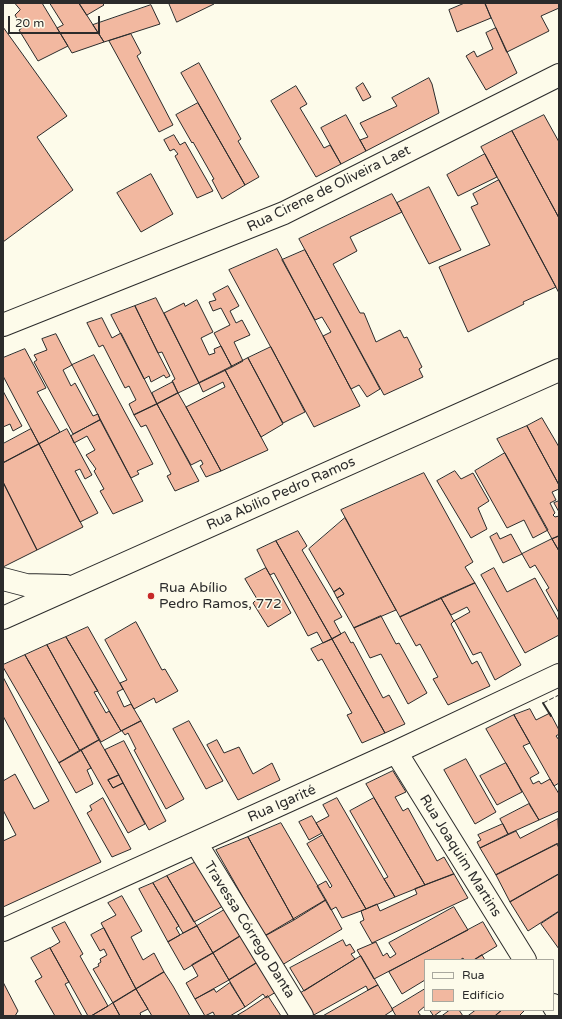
<!DOCTYPE html>
<html>
<head>
<meta charset="utf-8">
<style>
	body { margin:0 }
	#map { position:relative; width:562px; height:1019px; overflow:hidden; background:#fdfbea; font-family:"Varela Round",sans-serif }
	canvas { display:block }
	.frame { position:absolute; inset:0; border:4px solid #2b2b2b; pointer-events:none }
	.legend { position:absolute; left:424px; top:959px; width:130px; height:52px; box-sizing:border-box; background:#fdfbea; border:1px solid #a9a89e; margin:0; padding:5px 7px; list-style:none; font-size:12px; color:#2b2b2b }
	.legend li { display:flex; align-items:center; gap:8px; height:20px }
	.legend b { width:20px; border:1px solid #a9a89e }
	.scale { position:absolute; left:8px; top:16px; width:92px; height:18px; box-sizing:border-box; border:2px solid #2b2b2b; border-top:0; padding-left:5px; font-size:12px; line-height:14px; white-space:nowrap; color:#2b2b2b; -webkit-text-stroke:3px #fdfbea; paint-order:stroke }
</style>
</head>
<body>
<div id="map">
<canvas width="562" height="1019"></canvas>
<div class="frame"></div>
<ul class="legend">
<li><b style="height:5px;background:#fdfbea"></b>Rua</li>
<li><b style="height:11px;background:#f2b8a0"></b>Edifício</li>
</ul>
<div class="scale">20 m</div>
</div>
<script>
const c = document.querySelector('canvas').getContext('2d');
c.lineJoin = 'round';
function fillPath(path, color) {
  c.fillStyle = color;
  c.fill(path, 'evenodd');
}
function trace(path, color, width, dash) {
  c.strokeStyle = color;
  c.lineWidth = width;
  c.lineCap = dash ? 'butt' : 'round';
  c.setLineDash(dash || []);
  c.stroke(path);
}
function label(font, color, halo, rows, align = 'center') {
  c.font = font + ' "Varela Round",sans-serif';
  c.lineWidth = 3;
  c.setLineDash([]);
  c.textBaseline = 'middle';
  c.strokeStyle = halo;
  c.fillStyle = color;
  for (const [text, x, y, turn = 0] of rows) {
    c.save();
    c.translate(x, y);
    c.rotate((+turn || 0) * Math.PI / 180);
    c.textAlign = isNaN(turn) ? turn : align;
    if (halo) c.strokeText(text, 0, 0);
    c.fillText(text, 0, 0);
    c.restore();
  }
}
const building = new Path2D(`
	M15 3H42L68 46 38 61 19 30 22 28 15 15 20 10Z
	M50 3H79L104 42 72 53 57 28 63 25Z
	M79 3H102L104 5 87 15Z
	M169 3H213L214 4 177 22Z
	M465 3H485L491 18 457 32 449 10Z
	M485 3H559V8L541 16 549 31 507 52Z
	M151 5 160 24 104 42 93 25Z
	M3 27 67 116 37 137 73 190 3 242Z
	M496 28 517 73 486 90 466 56 474 51 477 57 493 49 486 33Z
	M131 34 141 53 137 56 173 125 159 132 109 41Z
	M199 63 241 139 238 141 259 177 245 185 181 73Z
	M429 78 432 84 439 113 366 151 360 140 368 137 360 123 397 106 392 98Z
	M363 83 371 97 363 101 356 88Z
	M296 86 307 104 300 108 324 148 330 145 341 164 316 177 271 101Z
	M198 103 245 185 222 199 212 180 214 179 193 142 192 143 176 115Z
	M346 115 366 151 341 164 321 128Z
	M544 115 559 142V218L512 131Z
	M512 131 559 218V293L481 147Z
	M174 135 180 145 185 142 213 191 197 198 175 156 178 154 174 149 170 151 164 140Z
	M485 154 497 177 458 196 447 175Z
	M151 174 173 214 141 232 117 193Z
	M499 180 556 287 523 302 524 304 468 332 439 267 490 245 471 207 478 204 473 194Z
	M429 187 461 250 429 264 397 203Z
	M392 194 402 212 350 237 357 251 333 264 360 313H364L376 342 400 330 404 338 407 337 422 367 419 369 423 377 384 395 299 239Z
	M277 249 360 406 314 427 229 270Z
	M305 250 380 389 367 397 359 385 351 389 323 336 331 332 322 317 315 320 282 260Z
	M228 286 239 306 230 311 236 323 242 320 250 335 234 342 243 361 232 367 214 333 230 325 221 308 213 311 209 302 216 300 213 294Z
	M156 298 199 383 178 393 172 381 175 379 162 352 158 353 135 306Z
	M197 300 213 332 201 338 209 355 215 353 214 349 221 346 232 367 199 383 164 313 184 303 185 306Z
	M135 306 158 353 170 376 166 378 164 375 151 382 149 376 144 379 111 315Z
	M102 318 112 338 121 333 157 404 134 415 129 404 136 400 129 386 125 388 103 345 99 347 87 323Z
	M56 334 72 365 63 370 71 386 75 383 93 416 98 414 100 420 73 434 34 362 37 360 34 355 47 350 42 339Z
	M271 347 305 412 283 423 248 358Z
	M25 349 46 388 37 392 60 432 39 444 3 376V358Z
	M94 355 153 464 137 471 139 474 131 478 72 365Z
	M248 358 283 424 261 437 225 370Z
	M225 370 268 450 221 471 186 407 225 387 223 382 203 392 199 383Z
	M173 382 178 393 157 404 152 393Z
	M3 391 22 426 13 431 10 424 3 427Z
	M178 393 186 407 221 471 206 477 200 466 203 464 201 460 191 465 157 404Z
	M157 404 199 481 175 491 167 476 171 474 146 425 141 427 134 415Z
	M542 418 559 447V485L527 426Z
	M100 420 143 501 113 514 100 491 104 489 94 471 96 469 86 455 95 450 87 436 74 443 71 436Z
	M527 426 559 485V489L552 492 556 500 550 503 555 513 553 515 555 517 559 516V536L552 539 497 439Z
	M31 429 39 444 3 463V444Z
	M67 429 92 475 85 479 80 469 75 471 98 513 80 522 39 444Z
	M39 444 83 527 37 550 3 482V463Z
	M505 453 548 530 533 538 524 520 507 528 475 471Z
	M455 471 461 479 473 473 489 501 478 508 487 529 471 538 437 481Z
	M424 473 473 562 465 567 475 583 400 617 341 510Z
	M3 482 37 550 3 567Z
	M559 501V512L554 503Z
	M345 518 396 610 354 628 337 598 344 594 340 588 334 592 309 549Z
	M298 531 307 546 302 550 342 617 334 621 341 634 332 639 276 541Z
	M497 533 500 539 511 534 522 554 503 563 490 537Z
	M559 536V551L552 539Z
	M552 539 559 551V613L546 590 549 588 535 565 530 568 522 554Z
	M276 541 332 639 323 643 317 632 308 636 274 573 270 575 266 568 257 550Z
	M266 568 291 613 268 627 253 603 257 599 245 579Z
	M494 568 507 592 535 578 559 621V635L525 653 481 575Z
	M475 583 521 665 495 680 481 652 473 655 455 622 454 621 470 612 467 607 451 615 441 598Z
	M340 588 344 594 337 598 334 592Z
	M441 598 454 621 451 624 472 664 477 661 490 686 448 705 433 679 438 677 420 644 416 646 400 617Z
	M381 616 396 644 399 643 427 693 408 704 381 654 370 658 354 628Z
	M136 622 162 670 165 669 178 691 156 703 154 698 134 709 120 683 127 680 105 640Z
	M88 627 123 689 117 692 124 707 131 704 141 721 121 731 66 637Z
	M345 632 351 643 353 642 383 698 389 695 405 724 385 733 332 639Z
	M66 637 98 691 94 692 106 713 109 711 121 731 101 742 47 645Z
	M332 639 385 733 362 743 347 715 352 713 322 659 318 661 311 649Z
	M47 645 99 740 80 751 25 655Z
	M25 655 80 751 59 763 3 667V665Z
	M3 677 101 862 3 907V841L16 835 3 810V781L15 774 34 809 49 801 3 716Z
	M530 709 536 720 550 713 559 730V734L556 736 559 740V783L554 786 514 715Z
	M514 715 530 743 523 746 539 773 530 778 533 784 539 781 541 784 550 779 559 794V811L539 820 486 729Z
	M141 721 184 799 166 809 134 750 136 749 128 733 125 735 122 731Z
	M189 721 223 781 206 789 173 729Z
	M99 740 119 775 108 780 113 788 123 783 145 824 128 833 81 750Z
	M217 740 224 753 239 747 253 774 272 763 280 780 238 800 207 745Z
	M124 741 166 821 149 830 105 750Z
	M81 750 91 768 87 770 93 784 76 793 59 763Z
	M466 759 496 812 475 824 444 770Z
	M506 763 522 792 497 805 480 776Z
	M393 771 406 792 395 797 403 811 408 808 437 861 444 857 454 874 425 885 366 784Z
	M119 775 123 783 113 788 108 780Z
	M103 798 131 849 112 857 87 813 92 810 90 806Z
	M337 798 384 879 395 897 366 909 322 833 316 823 329 816 323 805Z
	M374 798 425 885 395 897 384 879 388 877 350 811Z
	M529 804 539 820 508 834 500 819Z
	M312 816 322 833 309 840 299 822Z
	M558 819 559 843 496 875 480 848 516 831 520 838Z
	M281 823 326 900 294 920 248 837Z
	M503 824 508 834 480 848 477 842 481 840 478 835Z
	M323 835 366 909 342 918 336 907 331 910 317 886 326 881 330 888 332 886 307 844Z
	M248 837 294 920 265 936 216 850Z
	M557 844 559 848V874L510 902 496 875Z
	M196 862 223 906 194 922 167 876Z
	M454 874 468 898 372 943 360 922 364 920 361 911 377 904 380 911 417 894 415 889Z
	M559 874V911L528 931 510 902Z
	M167 876 197 926 183 933 153 883Z
	M153 883 179 926 176 928 180 935 168 942 139 889Z
	M122 896 142 931 131 937 143 960 154 953 164 972 136 989 101 923 116 915 108 903Z
	M326 900 342 929 282 965 265 936Z
	M454 907 468 930 374 979 357 950 376 942 383 956 387 953 390 958 396 954 389 943Z
	M226 909 242 935 213 953 197 926Z
	M559 912V949L541 924Z
	M65 922 83 954 80 956 108 1006 91 1016H88L50 948 60 942 52 928Z
	M483 922 497 946 474 960H464L463 958 460 960H425V980L402 994 389 972Z
	M197 926 213 953 184 970 168 942Z
	M104 928 136 989 113 1003 93 969 99 966 98 964 101 962 100 959 107 955 104 949 100 951 91 935Z
	M242 935 258 962 229 980 213 953Z
	M343 940 346 946 350 944 355 952 351 954 355 959 304 991 290 968Z
	M50 948 69 982 65 984 82 1016H55L35 981 42 977 31 958Z
	M213 953 229 980 195 999 186 983 198 976 192 965Z
	M482 955 485 960H474Z
	M361 956 378 985 368 990 366 986 312 1016 299 994Z
	M258 962 276 992 266 998 263 994 245 1007 229 980Z
	M164 972 173 986 190 1016H152L136 989Z
	M3 982 18 1011 15 1016H3Z
	M230 983 245 1007 230 1016H215L213 1012 205 1016 195 999 214 989 216 992Z
	M378 985 393 1010 384 1016H323Z
	M136 989 148 1009 140 1013 141 1016H120L113 1003Z
	M425 989V1006L418 1012 421 1016H396L392 1009Z
	M268 996 281 1016H236L246 1010Z
	M113 1003 120 1016H91L108 1006Z
	M430 1010H442L434 1016Z
	M450 1010H459L463 1016H442Z
	M476 1010H502L495 1016H468Z
	M502 1010H525L519 1016H495Z`);
const street = new Path2D(`
	M396 752 525 960
	M196 843 302 1016
	M3 930 396 752 559 675
	M553 1005 559 1015`);
const primary = new Path2D(`
	M3 325 284 213 559 75
	M3 579 26 585 66 586
	M3 618 559 370`);
const fence = new Path2D(`
	M543 703 559 695`);
const wall = new Path2D(`
	M543 703 551 716`);
const markers = [
	[151,596,4,"#c62828"]
];
const streetNames = [
	["Rua Cirene de Oliveira Laet",329,189,-26],
	["Rua Abílio Pedro Ramos",281,494,-24],
	["Rua Igarité",282,804,-24],
	["Rua Joaquim Martins",460,856,58],
	["Travessa Córrego Danta",249,930,58]
];
const poiNames = [
	["Rua Abílio",159,588],
	["Pedro Ramos, 772",159,604]
];
fillPath(building, '#f2b8a0');
trace(building, '#2b2b2b', 1);
trace(street, '#2b2b2b', 24);
trace(primary, '#2b2b2b', 24);
trace(street, '#fdfbea', 22);
trace(primary, '#fdfbea', 22);
trace(fence, '#2b2b2b', 1, [5, 2]);
trace(wall, '#2b2b2b', 2);
for (const [x, y, r, color] of markers) {
  const dot = new Path2D();
  dot.arc(x, y, r, 0, 2 * Math.PI);
  c.fillStyle = color;
  c.fill(dot);
  trace(dot, '#fdfbea', 1.5);
}
label('14px', '#2b2b2b', '#fdfbea', streetNames);
label('14px', '#2b2b2b', '#fdfbea', poiNames, 'left');
</script>
</body>
</html>
